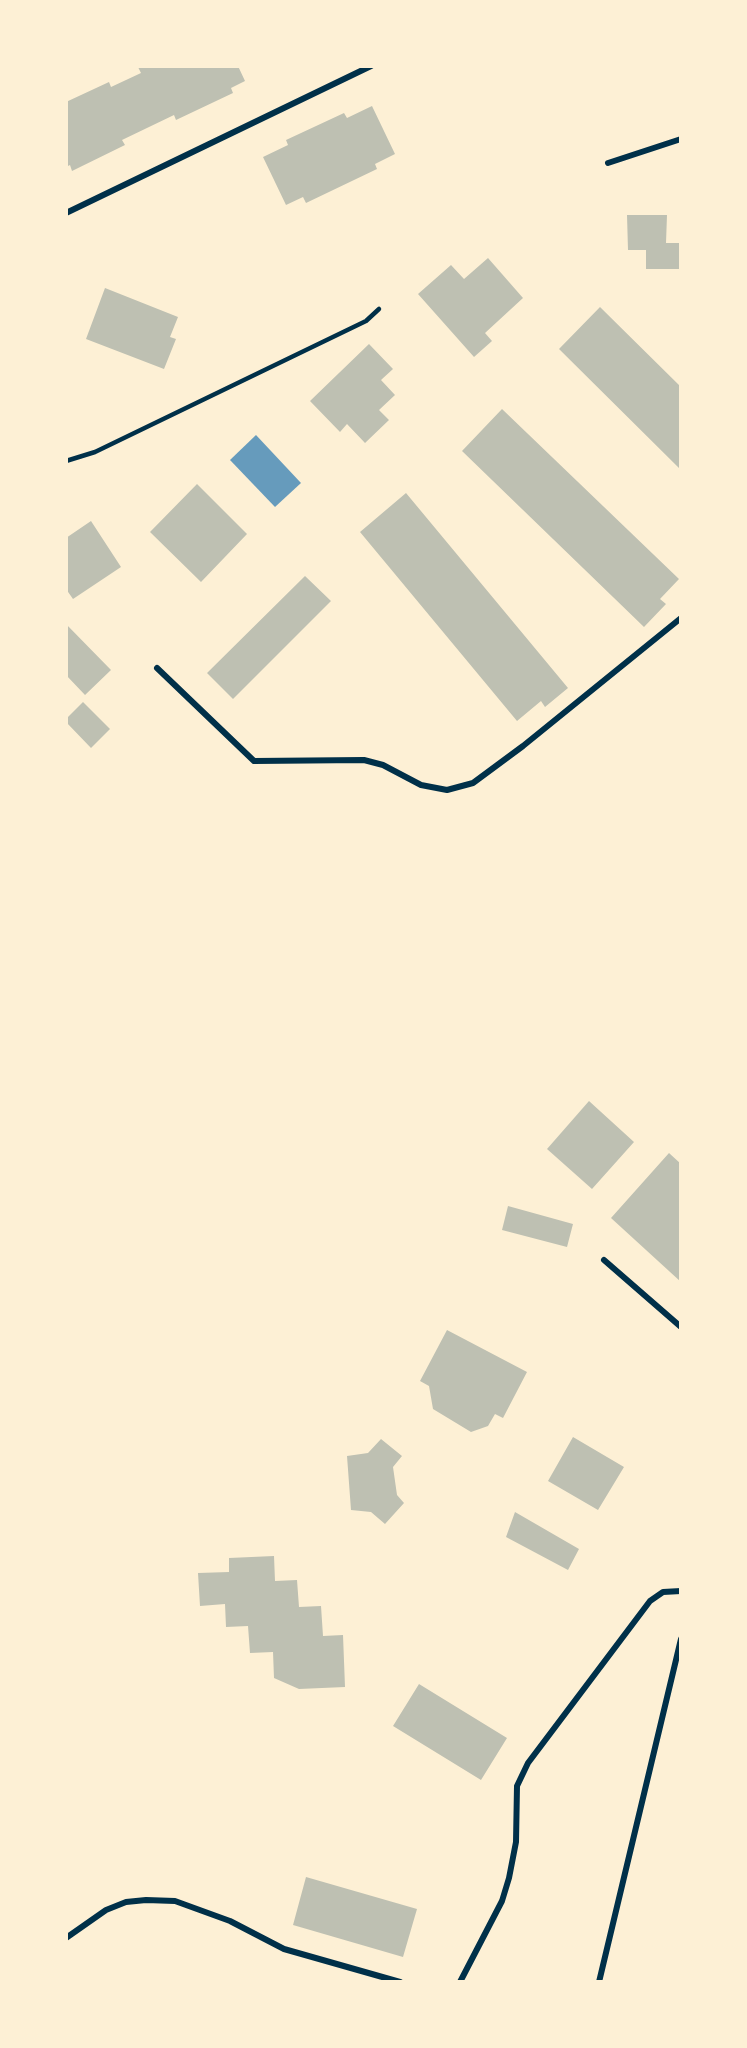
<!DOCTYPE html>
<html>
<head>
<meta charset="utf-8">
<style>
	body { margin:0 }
	#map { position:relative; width:747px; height:2048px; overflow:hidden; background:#fdf0d5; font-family:"Nunito Sans",sans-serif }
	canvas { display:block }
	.frame { position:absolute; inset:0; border:68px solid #fdf0d5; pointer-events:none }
</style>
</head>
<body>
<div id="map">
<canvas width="747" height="2048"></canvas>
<div class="frame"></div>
</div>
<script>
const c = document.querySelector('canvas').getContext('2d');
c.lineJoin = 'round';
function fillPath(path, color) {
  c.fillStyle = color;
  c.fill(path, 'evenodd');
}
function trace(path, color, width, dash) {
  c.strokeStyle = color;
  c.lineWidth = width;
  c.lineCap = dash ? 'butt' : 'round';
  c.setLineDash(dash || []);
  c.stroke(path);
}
const water = new Path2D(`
	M256 435 301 483 275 507 230 460Z`);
const building = new Path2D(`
	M141 66H238L245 81 231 88 233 93 176 120 174 115 122 140 125 145 72 171 70 165 66 167V102L109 82 111 87 141 73 138 67Z
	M372 106 395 154 375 164 377 169 306 203 303 197 286 205 263 157 288 145 286 140 344 113 347 118Z
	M627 215H667L666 243H681V269H646V250H628Z
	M488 258 523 298 485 333 492 341 474 357 418 294 451 265 464 279Z
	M105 288 178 317 170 337 176 339 164 369 86 339Z
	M600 307 681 387V470L559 349Z
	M369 344 393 369 381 380 395 395 379 410 389 420 365 443 347 424 340 432 310 401Z
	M502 409 679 579 660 599 666 604 644 627 462 451Z
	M197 484 247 534 201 582 150 532Z
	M406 493 568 688 545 707 541 701 517 721 360 532Z
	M91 521 121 567 73 599 66 589V538Z
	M305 576 331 601 233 699 207 673Z
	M66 624 111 670 85 695 66 675Z
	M83 702 110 729 91 748 66 722V719Z
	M589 1101 634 1142 592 1189 547 1149Z
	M669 1153 681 1164V1282L611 1218Z
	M508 1206 573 1224 567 1247 502 1230Z
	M447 1330 527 1372 503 1418 495 1414 488 1426 471 1432 433 1409 429 1386 420 1381Z
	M573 1437 624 1467 598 1510 548 1481Z
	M381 1439 402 1456 393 1467 397 1495 404 1503 385 1524 371 1512 351 1510 347 1456 368 1453Z
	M515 1512 579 1549 568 1570 506 1537Z
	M274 1556 275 1581 297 1580 299 1607 321 1606 323 1636 343 1635 345 1687 299 1689 274 1678 273 1652 250 1653 248 1626 226 1627 225 1604 200 1606 198 1573 229 1572V1558Z
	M419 1684 507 1738 481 1780 393 1726Z
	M306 1877 417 1909 403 1957 293 1925Z`);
const service = new Path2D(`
	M66 461 95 452 366 321 379 309`);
const minor = new Path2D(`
	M608 163 681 139
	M66 213 371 66
	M157 668 254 761 364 760 383 765 421 785 447 790 473 783 523 746 681 618
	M604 1260 681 1327
	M66 1938 106 1910 126 1902 146 1900 175 1901 230 1921 284 1949 400 1982
	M460 1982 502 1901 509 1878 516 1842 517 1786 528 1763 650 1601 663 1592 681 1591
	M599 1982 681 1639`);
fillPath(water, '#669bbc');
fillPath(building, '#bec0b2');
trace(service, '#003049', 4.5);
trace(minor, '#003049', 6);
</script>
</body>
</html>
